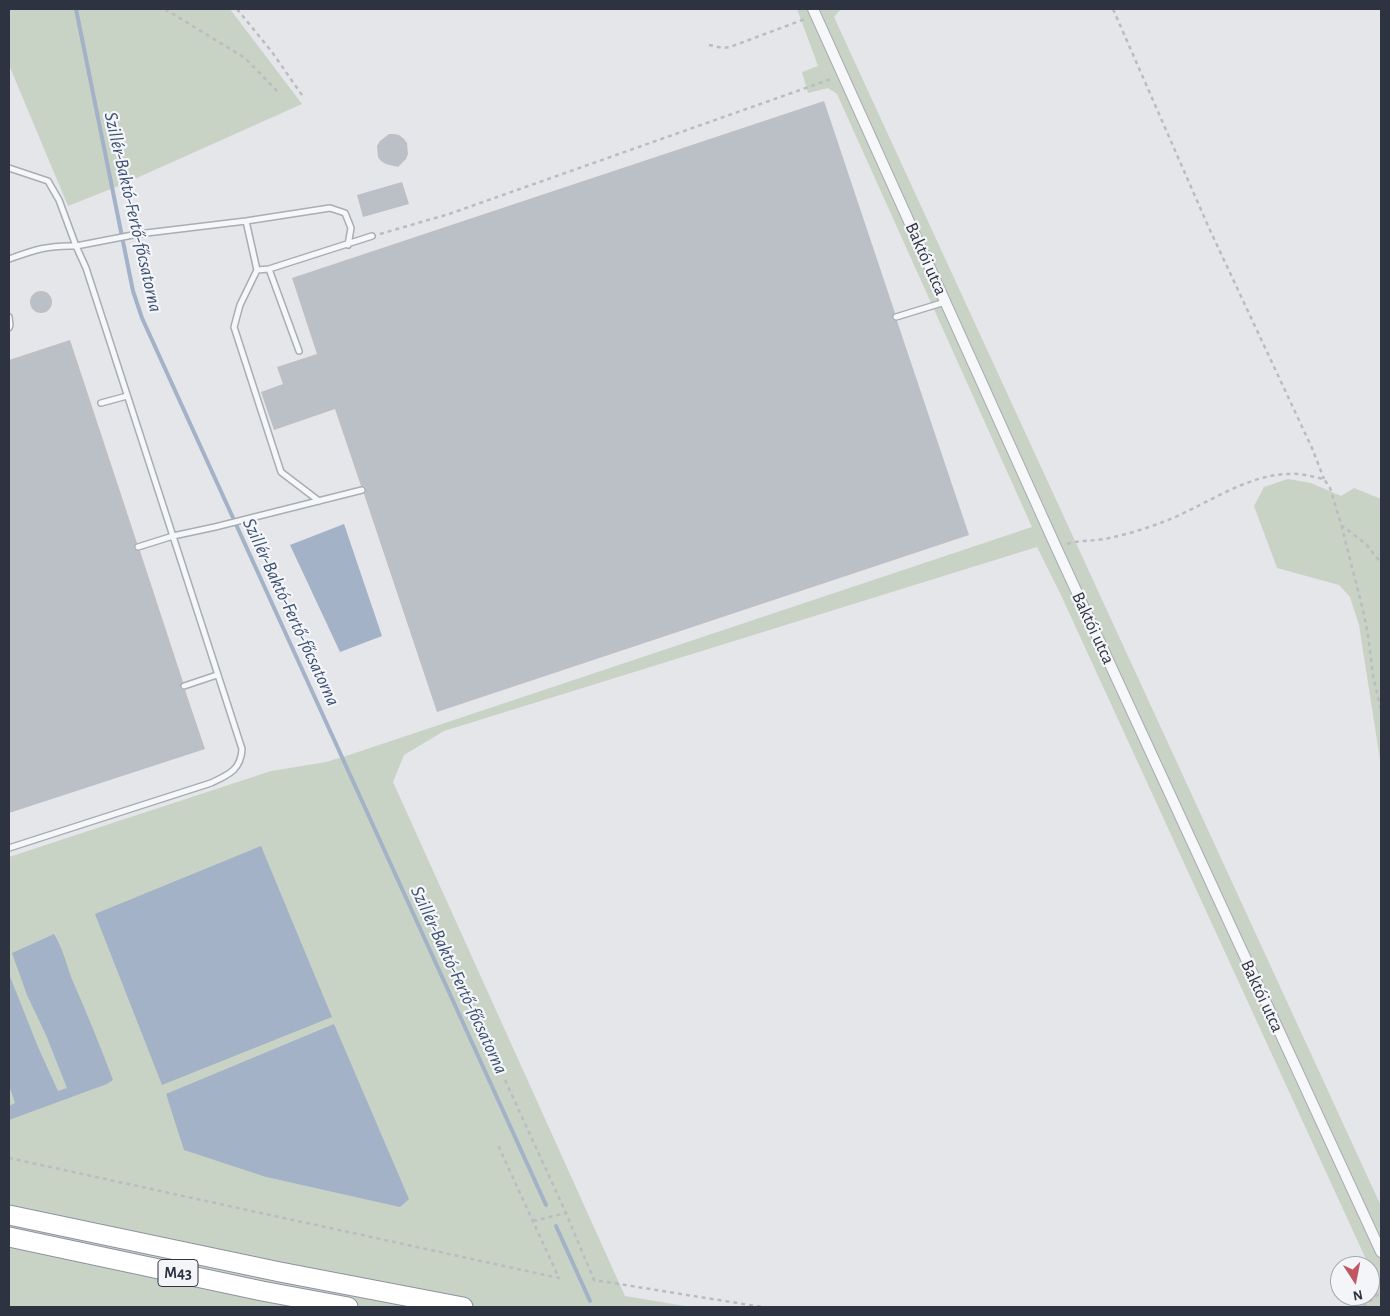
<!DOCTYPE html>
<html>
<head>
<meta charset="utf-8">
<style>
	body { margin:0 }
	#map { position:relative; width:1390px; height:1316px; overflow:hidden; background:#e4e6ea; font-family:"Alegreya Sans",sans-serif }
	canvas { display:block }
	.frame { position:absolute; inset:0; border:10px solid #2d3341; pointer-events:none }
	.north { position:absolute; left:1330px; top:1256px; width:50px; height:50px; box-sizing:border-box; background:#f3f5f8; border:1px solid #a4a7af; border-radius:50%; rotate:169deg; font-size:14px; font-weight:700; line-height:20px; text-align:center; color:#2d3341 }
	.north::after { content:''; display:block; margin:auto; width:18px; height:22px; background:#c15760; clip-path:polygon(50% 0,100% 100%,50% 72%,0 100%) }
</style>
</head>
<body>
<div id="map">
<canvas width="1390" height="1316"></canvas>
<div class="frame"></div>
<div class="north">N</div>
</div>
<script>
const c = document.querySelector('canvas').getContext('2d');
c.lineJoin = 'round';
function fillPath(path, color) {
  c.fillStyle = color;
  c.fill(path, 'evenodd');
}
function trace(path, color, width, dash) {
  c.strokeStyle = color;
  c.lineWidth = width;
  c.lineCap = dash ? 'butt' : 'round';
  c.setLineDash(dash || []);
  c.stroke(path);
}
function label(font, color, halo, rows, align = 'center') {
  c.font = font + ' "Alegreya Sans",sans-serif';
  c.lineWidth = 4.5;
  c.setLineDash([]);
  c.textBaseline = 'middle';
  c.strokeStyle = halo;
  c.fillStyle = color;
  for (const [text, x, y, turn = 0] of rows) {
    c.save();
    c.translate(x, y);
    c.rotate((+turn || 0) * Math.PI / 180);
    c.textAlign = isNaN(turn) ? turn : align;
    if (halo) c.strokeText(text, 0, 0);
    c.fillText(text, 0, 0);
    c.restore();
  }
}
const green = new Path2D(`
	M9 9H230L302 104 121 185 68 206 9 65Z
	M797 9H841L834 17 1381 1206V1307H1351L1368 1296H1370V1293L1376 1281 1060 593 1037 547 444 731 404 755 393 782 625 1296 691 1307H9V857L271 771 326 762 349 755 1032 527 837 94 828 88 808 93 802 72 818 66ZM166 1094 408 1199 400 1206 266 1177 175 1119Z
	M1288 479 1311 483 1341 496 1354 488 1381 499V766L1359 625 1350 597 1339 585 1277 568 1254 506 1264 487Z`);
const water = new Path2D(`
	M344 524 382 636 340 652 290 545Z
	M261 846 332 1017 162 1085 95 914Z
	M54 934C62 947 66 962 71 977 86 1011 100 1045 113 1080L107 1084 9 1120V1106L15 1103 9 1085V974L38 1047 58 1091 67 1088 46 1035 27 995 12 953Z
	M334 1024 409 1199 400 1207 266 1177 184 1150 166 1094Z`);
const stream = new Path2D(`
	M76 9 133 291 142 318 546 1205
	M556 1226 590 1301`);
const building = new Path2D(`
	M824 101 895 313 892 316V319L895 321H897L969 535 437 712 364 494 366 492V488L364 486H361L335 409 274 430 261 392 283 384 277 367 317 354 292 278Z
	M389 134H394L399 135 404 139 407 143 408 154 406 159 398 167 386 164 381 161 378 157 377 146 380 141Z
	M402 182 409 204 363 217 357 195Z
	M30 302a11 11 0 1 1 22 0a11 11 0 1 1-22 0Z
	M70 340 137 543 134 546V549L137 551H140L183 682 180 685V688L183 690H185L205 749 9 813V360Z`);
const path = new Path2D(`
	M165 9 245 58 278 92
	M237 9 272 52 304 98
	M1113 9 1209 228 1312 448 1324 479
	M709 45 723 48 730 47 805 19
	M380 234 449 214 834 78
	M1341 525 1366 544 1381 563
	M1067 544C1080 540 1092 541 1105 539 1124 535 1145 529 1163 522 1203 507 1246 474 1290 474 1302 473 1313 477 1324 479L1330 488 1341 524 1363 610 1368 635 1373 675 1381 711
	M505 1080 566 1213 594 1280 762 1307
	M9 1158 559 1278 497 1143
	M533 1221 566 1213
	M1363 1307 1381 1292`);
const lane = new Path2D(`
	M9 168 48 181 59 200 76 246 138 234 246 221 330 208 345 213 351 228 348 245
	M246 221 257 270 269 269
	M9 259C34 250 48 245 76 246L86 268 242 749C241 770 228 775 211 783L9 848
	M257 270 240 305 234 327 281 472 319 501
	M9 317 10 325 9 328
	M896 317 945 302
	M299 351 269 269 372 236
	M101 403 127 396
	M138 547 173 536 215 527 362 490
	M184 686 217 675`);
const street = new Path2D(`
	M813 9 1056 547 1381 1252`);
const highway = new Path2D(`
	M9 1215 280 1272 463 1307
	M9 1237 262 1291 348 1307`);
const shields = [
	[178,1273,40]
];
const shieldNames = [
	["M43",178,1273]
];
const streetNames = [
	["Baktói utca",926,259,66],
	["Baktói utca",1093,628,65],
	["Baktói utca",1262,996,65]
];
const waterNames = [
	["Szillér-Baktó-Fertő-főcsatorna",133,212,77],
	["Szillér-Baktó-Fertő-főcsatorna",291,612,65],
	["Szillér-Baktó-Fertő-főcsatorna",459,980,65]
];
fillPath(green, '#c8d3c6');
fillPath(water, '#a3b2c6');
trace(stream, '#a3b2c6', 4);
fillPath(building, '#bbbfc6');
trace(lane, '#a9adb4', 8);
trace(street, '#a9adb4', 12);
trace(highway, '#8d939f', 21);
trace(path, '#babcc2', 2.5, [4, 4]);
trace(lane, '#f6f7f9', 5);
trace(street, '#f6f7f9', 10);
trace(highway, '#fff', 19);
for (const [x, y, w] of shields) {
  const box = new Path2D();
  box.roundRect(x - w / 2, y - 13.5, w, 27, 4);
  c.fillStyle = '#f3f5f8';
  c.fill(box);
  trace(box, '#2d3341', 1);
}
label('bold 16px', '#2d3341', null, shieldNames);
label('18px', '#2d3341', '#f3f5f8', streetNames);
label('italic 19px', '#3b4f71', '#f3f5f8', waterNames);
</script>
</body>
</html>
